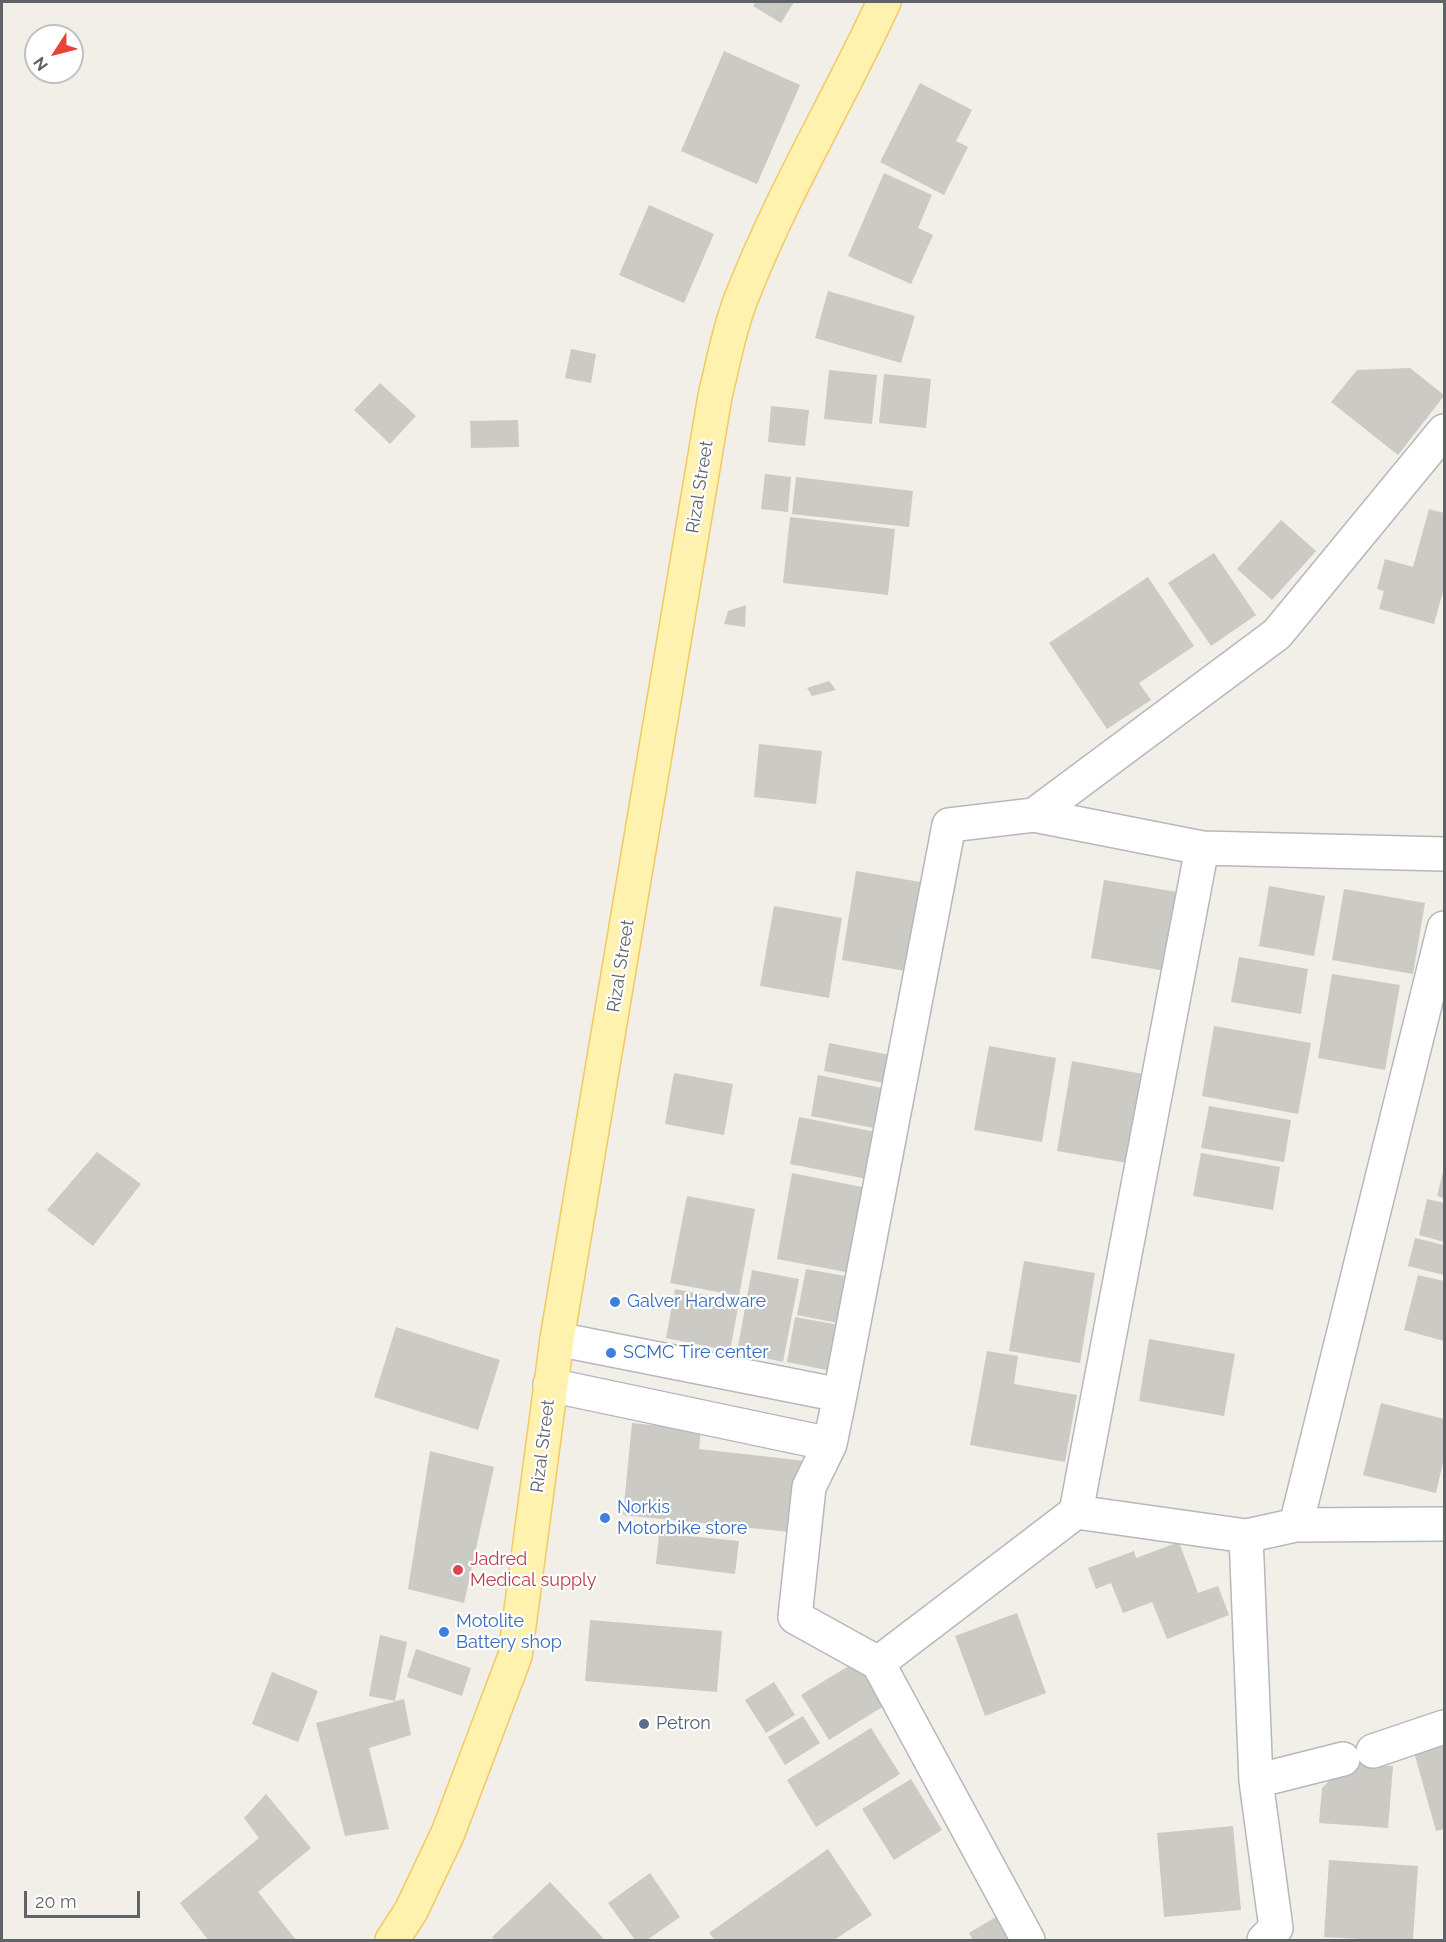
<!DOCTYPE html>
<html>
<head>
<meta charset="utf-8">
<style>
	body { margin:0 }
	#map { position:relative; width:1446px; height:1942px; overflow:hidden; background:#f1efe8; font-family:Raleway,sans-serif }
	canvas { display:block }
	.frame { position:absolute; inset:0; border:3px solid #5f6368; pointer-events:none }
	.north { position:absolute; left:24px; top:24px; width:60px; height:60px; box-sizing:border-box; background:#fff; border:2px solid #bfc1c3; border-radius:50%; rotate:234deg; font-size:16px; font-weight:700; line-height:24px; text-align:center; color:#5f6368 }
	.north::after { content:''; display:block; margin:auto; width:21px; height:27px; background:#ea4335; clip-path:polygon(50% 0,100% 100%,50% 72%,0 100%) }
	.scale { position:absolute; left:24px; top:1891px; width:116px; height:27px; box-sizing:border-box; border:3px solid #5f6368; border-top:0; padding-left:8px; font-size:18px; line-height:21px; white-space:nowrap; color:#5f6368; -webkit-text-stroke:4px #fff; paint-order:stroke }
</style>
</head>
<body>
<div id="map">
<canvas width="1446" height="1942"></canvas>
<div class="frame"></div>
<div class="north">N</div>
<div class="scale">20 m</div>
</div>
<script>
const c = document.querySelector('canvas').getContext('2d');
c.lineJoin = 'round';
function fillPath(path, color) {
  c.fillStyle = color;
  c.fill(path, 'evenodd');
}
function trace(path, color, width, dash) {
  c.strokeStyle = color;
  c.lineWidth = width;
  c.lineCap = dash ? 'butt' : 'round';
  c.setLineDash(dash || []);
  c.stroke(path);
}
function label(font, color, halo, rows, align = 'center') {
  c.font = font + ' Raleway,sans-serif';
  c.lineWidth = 4.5;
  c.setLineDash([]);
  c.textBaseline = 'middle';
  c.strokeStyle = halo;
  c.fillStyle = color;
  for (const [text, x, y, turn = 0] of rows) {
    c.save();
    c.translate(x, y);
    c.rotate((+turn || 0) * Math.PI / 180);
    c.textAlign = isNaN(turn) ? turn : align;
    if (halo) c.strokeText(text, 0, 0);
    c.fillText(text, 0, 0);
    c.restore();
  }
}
const building = new Path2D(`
	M756 2H794L781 23 753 6Z
	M724 51 800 85 757 184 681 151Z
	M920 83 972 110 956 141 968 147 944 195 880 162Z
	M884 173 932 195 918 228 933 235 911 284 848 256Z
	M649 205 714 234 684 303 619 275Z
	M828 291 915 316 901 363 815 338Z
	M571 349 596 354 591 383 565 378Z
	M1410 368 1444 395V396L1398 455 1331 402 1357 370Z
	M829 370 877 375 872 424 824 419Z
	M884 374 931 379 926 428 879 423Z
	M380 383 416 416 390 444 354 410Z
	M771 406 809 410 805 446 768 442Z
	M518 420 519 447 471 448 470 421Z
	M765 474 791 477 788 512 761 509Z
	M796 477 913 491 909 527 792 514Z
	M1429 509 1444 513V588L1434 624 1379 609 1384 591 1377 589 1385 559 1413 567Z
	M790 517 895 529 888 595 783 583Z
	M1281 520 1316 551 1272 600 1237 569Z
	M1214 553 1256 615 1211 646 1168 583Z
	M1148 577 1194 646 1139 683 1151 700 1107 729 1049 643Z
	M746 605 745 627 724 624 728 611Z
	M829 681 836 690 812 696 807 688Z
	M759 744 822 751 816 804 754 797Z
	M856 871 932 884 917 973 842 960Z
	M1104 880 1184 893 1171 972 1091 958Z
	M1269 886 1325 896 1314 956 1259 946Z
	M1344 889 1425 903 1413 974 1332 960Z
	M774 906 842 918 829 998 760 986Z
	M1239 957 1308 969 1301 1014 1231 1002Z
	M1332 974 1400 985 1385 1070 1318 1058Z
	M1214 1026 1311 1043 1298 1114 1202 1096Z
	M829 1043 895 1056 889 1084 824 1071Z
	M989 1046 1056 1058 1042 1142 974 1130Z
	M1072 1061 1154 1076 1139 1165 1057 1151Z
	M674 1073 733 1084 724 1135 665 1124Z
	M818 1075 897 1091 890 1131 811 1116Z
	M1209 1106 1291 1120 1284 1162 1201 1148Z
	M799 1117 876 1132 867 1179 790 1164Z
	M97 1152 141 1184 93 1246 47 1210Z
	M1201 1153 1280 1167 1273 1210 1193 1196Z
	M1444 1168V1198L1437 1196Z
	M792 1173 872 1189 856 1274 777 1259Z
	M687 1196 755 1209 739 1296 670 1283Z
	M1427 1199 1444 1203V1242L1419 1235Z
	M1415 1238 1444 1245V1275L1408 1266Z
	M1024 1261 1095 1273 1080 1363 1009 1351Z
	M806 1269 856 1278 848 1325 797 1315Z
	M752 1270 799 1279 783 1362 737 1352Z
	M1418 1275 1444 1281V1341L1404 1330Z
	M675 1289 739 1302 730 1351 666 1338Z
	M795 1317 850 1327 841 1373 787 1362Z
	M396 1327 500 1360 478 1430 374 1397Z
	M1149 1339 1235 1354 1224 1416 1139 1401Z
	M987 1351 1018 1356 1014 1384 1077 1395 1065 1462 970 1445Z
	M1381 1403 1444 1419V1458L1436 1493 1363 1475Z
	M632 1423 701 1430 699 1449 806 1461 799 1533 623 1515Z
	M430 1451 494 1467 464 1603 408 1589Z
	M659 1533 739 1541 735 1574 656 1564Z
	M1179 1542 1198 1593 1218 1586 1229 1615 1167 1639 1152 1602 1123 1613 1111 1583 1096 1589 1088 1568 1134 1551 1136 1558Z
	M1017 1613 1046 1693 985 1716 955 1636Z
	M590 1620 722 1631 717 1692 585 1681Z
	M380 1635 407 1642 395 1701 369 1696Z
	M416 1649 471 1668 462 1696 407 1677Z
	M865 1656 892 1701 829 1740 801 1695Z
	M272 1672 318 1691 298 1742 252 1724Z
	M774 1682 795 1715 766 1733 745 1700Z
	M404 1699 411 1735 369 1748 389 1829 345 1836 316 1723Z
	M803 1716 820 1743 785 1765 768 1737Z
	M871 1728 900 1774 816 1827 787 1780Z
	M1444 1736V1829L1436 1831 1412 1745Z
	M1352 1763 1393 1766 1388 1828 1319 1823 1322 1788 1336 1774Z
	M911 1779 942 1830 894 1860 862 1809Z
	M266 1794 311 1848 258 1892 296 1940H208L180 1903 259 1838 244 1818Z
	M1233 1826 1241 1910 1164 1917 1157 1833Z
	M828 1849 872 1915 834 1940H715L709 1933Z
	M1329 1860 1418 1866 1413 1940H1378L1324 1937Z
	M650 1873 680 1917 647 1940H635L608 1903Z
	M550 1882 603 1938 600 1940H495L492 1937Z
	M1004 1912 1019 1940H973L969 1933Z`);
const minor = new Path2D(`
	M1034 815 1277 634 1444 431
	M1444 854 1202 848 1034 815 949 825 840 1395 830 1444 809 1487 795 1617 878 1663 1076 1512 1246 1536 1296 1525 1444 1524
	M557 1339 840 1395
	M550 1385 830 1444
	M1076 1512 1202 848
	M1296 1525 1444 928
	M1246 1536 1256 1781 1276 1928 1264 1940
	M878 1663 1028 1940
	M1373 1751 1444 1727
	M1256 1781 1343 1759`);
const primary = new Path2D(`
	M392 1940 411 1911 448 1833 515 1656 557 1339 715 396C723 364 729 329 741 299 781 196 838 101 884 2`);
const markers = [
	[615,1302,6,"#3f7fe0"],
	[611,1353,6,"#3f7fe0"],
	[605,1518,6,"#3f7fe0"],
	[458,1570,6,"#e0444e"],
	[444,1632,6,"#3f7fe0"],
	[644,1724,6,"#5c6f8a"]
];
const streetNames = [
	["Rizal Street",700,487,-81],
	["Rizal Street",621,966,-81],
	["Rizal Street",543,1446,-83]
];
const shopNames = [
	["Galver Hardware",627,1302],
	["SCMC Tire center",623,1353],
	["Norkis",617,1508],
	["Motorbike store",617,1529],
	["Motolite",456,1622],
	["Battery shop",456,1643]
];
const healthNames = [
	["Jadred",470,1560],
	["Medical supply",470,1581]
];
const serviceNames = [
	["Petron",656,1724]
];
fillPath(building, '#cccac5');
trace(minor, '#b5b8bc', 36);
trace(primary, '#f2c960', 36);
trace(minor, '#fff', 33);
trace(primary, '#fff2af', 33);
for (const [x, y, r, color] of markers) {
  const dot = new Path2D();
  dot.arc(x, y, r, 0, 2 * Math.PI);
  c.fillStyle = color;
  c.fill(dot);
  trace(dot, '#fff', 2);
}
label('18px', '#5f6368', '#fff', streetNames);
label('18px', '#366cbe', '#fff', shopNames, 'left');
label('18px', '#be3a42', '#fff', healthNames, 'left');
label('18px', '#4e5e75', '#fff', serviceNames, 'left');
</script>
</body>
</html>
